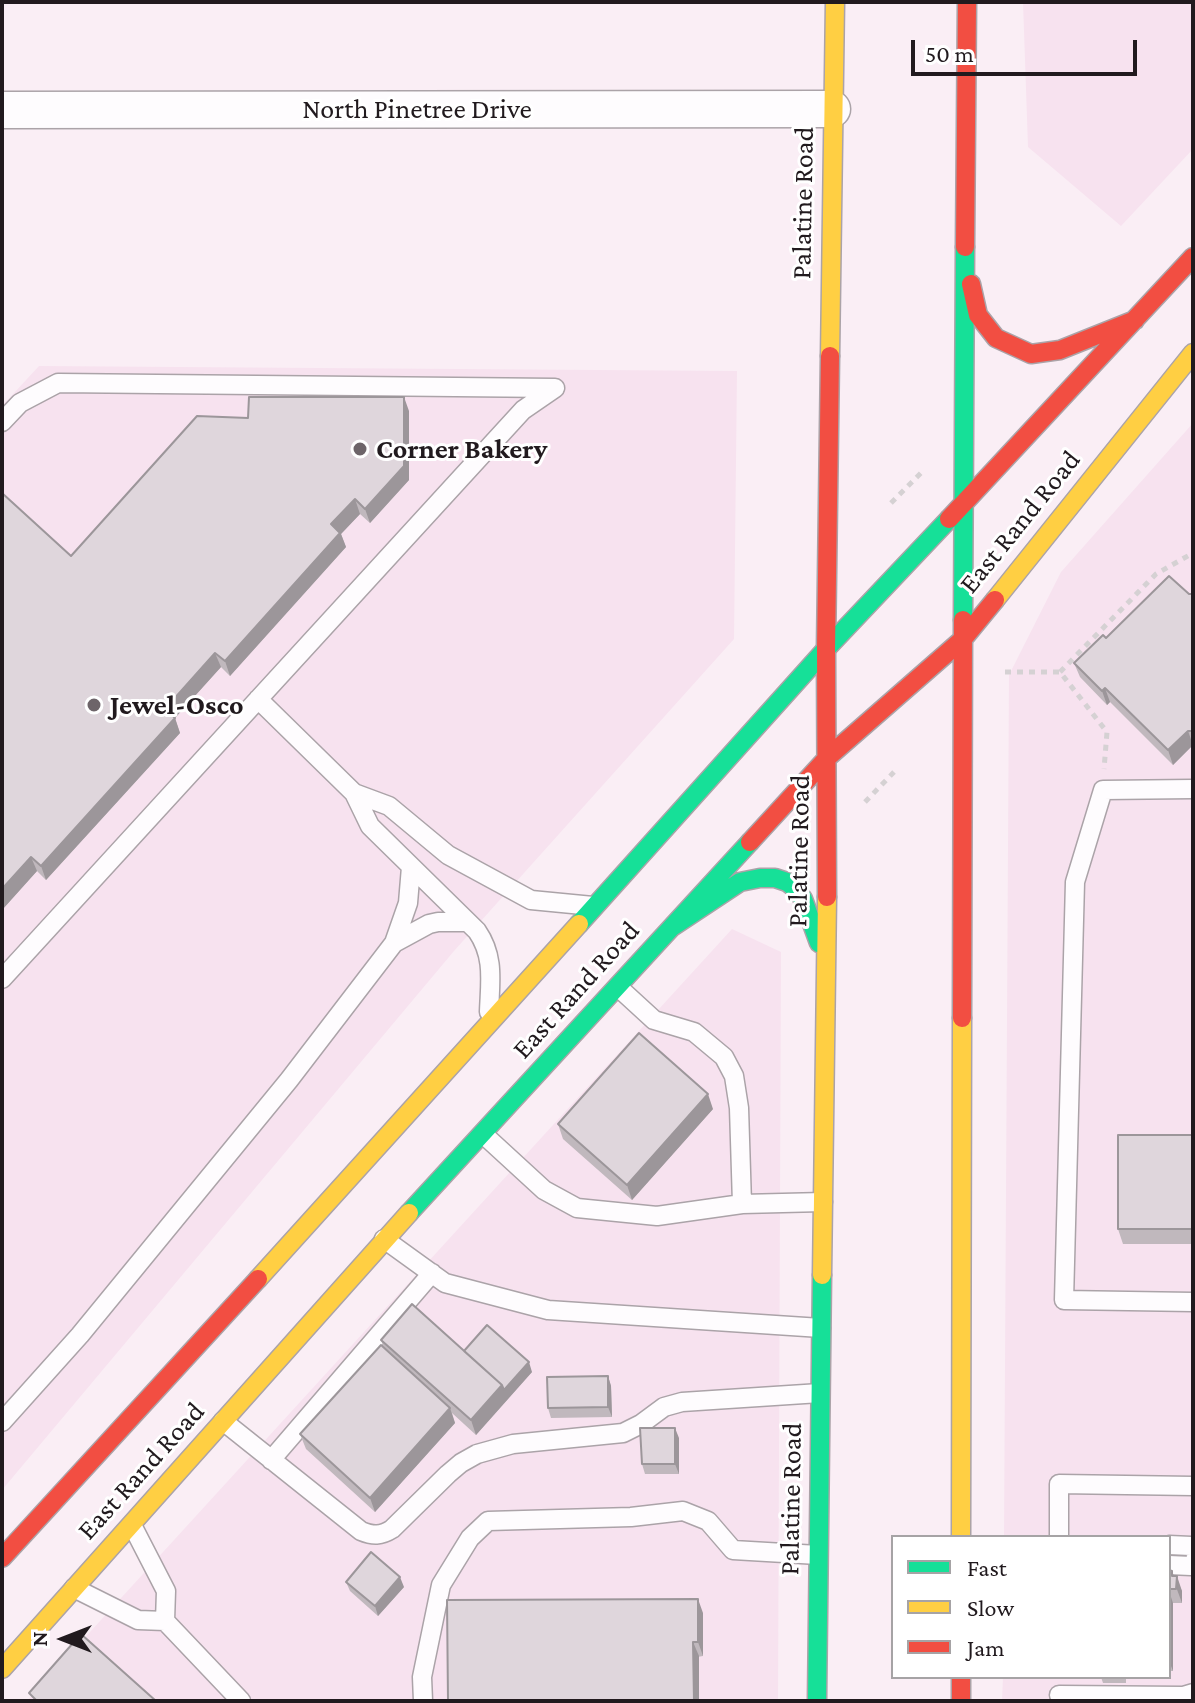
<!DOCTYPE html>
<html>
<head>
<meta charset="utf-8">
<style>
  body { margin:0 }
  #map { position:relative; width:1195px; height:1703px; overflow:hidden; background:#faeef5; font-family:"Crimson Pro",serif }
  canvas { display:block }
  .frame { position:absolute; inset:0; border:4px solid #211a1e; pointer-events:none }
  .legend { position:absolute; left:891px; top:1535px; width:280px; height:144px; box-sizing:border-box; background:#fff; border:2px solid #a6a3a5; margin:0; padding:10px 14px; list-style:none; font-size:24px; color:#211a1e }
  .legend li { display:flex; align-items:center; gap:16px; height:40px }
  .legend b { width:40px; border:2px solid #a6a3a5 }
  .north { position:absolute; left:24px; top:1599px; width:80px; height:80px; -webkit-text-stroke:6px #fff; paint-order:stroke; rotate:270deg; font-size:22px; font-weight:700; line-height:32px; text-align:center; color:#211a1e }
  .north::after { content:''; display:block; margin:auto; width:28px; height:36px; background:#211a1e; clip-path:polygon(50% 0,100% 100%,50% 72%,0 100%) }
  .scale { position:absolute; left:911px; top:40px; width:226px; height:36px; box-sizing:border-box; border:4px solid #211a1e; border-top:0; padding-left:10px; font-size:24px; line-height:28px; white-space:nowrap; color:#211a1e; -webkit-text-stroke:6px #fff; paint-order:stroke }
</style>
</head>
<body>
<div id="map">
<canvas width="1195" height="1703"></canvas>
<div class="frame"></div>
<ul class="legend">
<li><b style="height:10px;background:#16e098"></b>Fast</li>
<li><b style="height:10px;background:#ffcf43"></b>Slow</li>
<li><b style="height:10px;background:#f24e42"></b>Jam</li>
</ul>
<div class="north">N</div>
<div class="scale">50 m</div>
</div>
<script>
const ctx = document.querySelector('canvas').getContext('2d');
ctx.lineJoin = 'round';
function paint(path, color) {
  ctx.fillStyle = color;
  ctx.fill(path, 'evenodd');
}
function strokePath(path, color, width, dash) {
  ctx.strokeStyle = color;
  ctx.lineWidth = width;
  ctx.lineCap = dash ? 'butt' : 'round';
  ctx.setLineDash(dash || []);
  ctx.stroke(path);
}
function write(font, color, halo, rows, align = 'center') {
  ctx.font = font + ' "Crimson Pro",serif';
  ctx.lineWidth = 6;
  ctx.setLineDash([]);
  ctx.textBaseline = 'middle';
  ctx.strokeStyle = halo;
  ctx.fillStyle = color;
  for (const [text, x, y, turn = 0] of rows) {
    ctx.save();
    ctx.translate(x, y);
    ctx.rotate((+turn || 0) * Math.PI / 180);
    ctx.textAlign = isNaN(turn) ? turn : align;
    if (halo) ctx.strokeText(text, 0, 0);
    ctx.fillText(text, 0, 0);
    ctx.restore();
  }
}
const built = new Path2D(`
  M1023,2h170v147l-72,77 -93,-79z
  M39,366l698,5 -3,268 -280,312 -452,539v-1084z
  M1193,423v1278h-191l1,-24h166v-140h-165l5,-862 52,-103z
  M732,929l49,23 -3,749h-751z`);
const path = new Path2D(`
  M891,503l30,-30
  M1005,672h55l47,60 -3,37
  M1060,672l96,-98 37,-21
  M865,802l29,-30`);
const lane = new Path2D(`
  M2,422l18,-19 38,-20 497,5
  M258,699l96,94 16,33 107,105c18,26 13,51 12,81
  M1193,789l-90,1 -28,92 -11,418 129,2
  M354,793l35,13 59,49 83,45 62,6
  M394,943l35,-19 9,-2h28
  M2,979l521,-569 32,-22
  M618,987l36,33 40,12 30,25 10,19 5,32 3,96
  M483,1134l61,56 33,18 80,8 85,-12 81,-2
  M384,1239l61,44 103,27 273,18
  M223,1421l138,110c12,5 20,5 31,-2l56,-55 13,-11 16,-9 36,-10 110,-11 18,-9 23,-17 18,-5 138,-9
  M2,1422l78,-87 209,-255 105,-137 14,-40 3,-36
  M271,1460l161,-187
  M132,1525l34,66 -1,30
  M1059,1537v-53l134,2
  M1169,1545l22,1 2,3
  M1169,1565l22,1 2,-3
  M74,1588l64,32 27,1 76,80
  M1059,1695l124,1 10,-3
  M423,1701l-1,-24 19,-92 29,-47 18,-17 143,-4 52,-6 25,10 25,29 85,5`);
const street = new Path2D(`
  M2,110l830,-1`);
const fast = new Path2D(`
  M963,620l2,-373
  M579,924l247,-275 123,-130
  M672,927l68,-45 20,-4h15l12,4 9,7 7,10 16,44
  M409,1213l341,-371
  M817,1701l5,-426`);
const slow = new Path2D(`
  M830,356l5,-354
  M995,600l198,-247
  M822,1275l5,-378
  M258,1279l321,-355
  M961,1537l1,-519
  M2,1669l407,-456`);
const jam = new Path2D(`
  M965,247l2,-245
  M971,284l7,31 18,23 35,16 29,-4 75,-30
  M949,519l244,-262
  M750,842l78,-85 135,-118 32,-39
  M827,897l-1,-248 4,-293
  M962,1018l1,-398
  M2,1558l256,-279
  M961,1677v24`);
const wall = new Path2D(`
  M409,411v69l-39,43 -10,-9 -19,20 5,13 -116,129 -9,-9 -46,51 5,15 -134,147 -9,-9 -35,39 69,-354 177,-138z
  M1189,594h4v151l-20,20 -63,-63 -3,3 -27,-28 -6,-14 32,-25z
  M713,1109l-81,91 -69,-61 -5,-15z
  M1193,1135v109h-70l-5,-15z
  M381,1340l83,11 68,21 -56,63 -24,-22 3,10 -80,89 -69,-63 -6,-15 84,-86z
  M608,1376l3,10 1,31 -61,1 -3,-10z
  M679,1438v36h-34l-3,-10z
  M1169,1570l5,6 8,15v12h-9v68h-4z
  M346,1582l58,5 -26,29 -28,-25z
  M703,1613v43l-255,45z
  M1101,1677h25v6h-23z`);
const shadedWall = new Path2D(`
  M404,397l5,14v69l-39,43 -5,-14z
  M355,499l5,15 -19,20 5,13 -116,129 -5,-15 106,-137z
  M215,653l6,14 -46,51 5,15 -134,147 -5,-14 124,-157z
  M1105,688l5,14 -3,3 -5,-14z
  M1188,731l5,14 -20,20 -5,-15z
  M31,857l6,14 -35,39v-21z
  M708,1094l5,15 -81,91 -5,-15z
  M529,1362l3,10 -56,63 -5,-15 31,-35z
  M608,1376l3,10 1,31 -4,-10z
  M450,1408l5,15 -80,89 -5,-14z
  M675,1428l4,10v36l-4,-10z
  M1172,1571l5,13v-8l5,15v12l-10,-27z
  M400,1577l4,10 -26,29 -3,-10z
  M1169,1591l4,12v68l-4,-10z
  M698,1599l5,14v43l-5,-14z
  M693,1642l6,14v45h-5z`);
const building = new Path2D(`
  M249,397h155v69l-39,43 -10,-10 -24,25 9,9 -115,128 -10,-8 -50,56 10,9 -134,148 -10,-9 -29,32v-396l69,63 126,-140 51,2z
  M1169,576l20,18h4v137h-5l-20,19 -63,-62 -3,3 -28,-28 29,-28 3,3z
  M639,1033l69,61 -81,91 -69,-61z
  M1118,1135h75v94h-75z
  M412,1304l90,81 -31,35 -90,-80z
  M487,1325l42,37 -25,28 -2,-5 -38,-34z
  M381,1345l69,63 -80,90 -70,-64z
  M608,1376v31l-60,1 -1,-31z
  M640,1428h35v36h-33z
  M371,1552l29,25 -25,29 -29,-24z
  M1169,1570l3,1v5h5l-1,13h-7z
  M698,1599v43h-5l1,59h-246l-1,-101z
  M81,1634l75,67h-119l-8,-8z`);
const markers = [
  [360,449,8,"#6d6469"],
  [94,705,8,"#6d6469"]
];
const streetNames = [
  ["North Pinetree Drive",417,109],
  ["Palatine Road",803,203,-89],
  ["East Rand Road",1020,522,-51],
  ["Palatine Road",799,851,-89],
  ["East Rand Road",576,990,-48],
  ["East Rand Road",141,1471,-48],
  ["Palatine Road",791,1499,-89]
];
const poiNames = [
  ["Corner Bakery",376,449],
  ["Jewel-Osco",110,705]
];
paint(built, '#f7e2ef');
strokePath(lane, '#aba3a8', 21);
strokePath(street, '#aba3a8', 39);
strokePath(fast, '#aba3a8', 21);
strokePath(slow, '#aba3a8', 21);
strokePath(jam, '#aba3a8', 21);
strokePath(path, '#d5d1d3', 5, [6, 6]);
strokePath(lane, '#fefcfe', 18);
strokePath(street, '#fefcfe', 36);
strokePath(fast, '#16e098', 18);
strokePath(slow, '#ffcf43', 18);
strokePath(jam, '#f24e42', 18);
paint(wall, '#c0b8bd');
paint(shadedWall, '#9c969a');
paint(building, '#dfd6dc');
strokePath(building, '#9c969a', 2);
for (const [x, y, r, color] of markers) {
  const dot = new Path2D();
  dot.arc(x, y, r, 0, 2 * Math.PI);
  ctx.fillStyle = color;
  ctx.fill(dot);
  strokePath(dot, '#fff', 3);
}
write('28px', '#211a1e', '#fff', streetNames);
write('bold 28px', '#211a1e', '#fff', poiNames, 'left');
</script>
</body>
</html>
